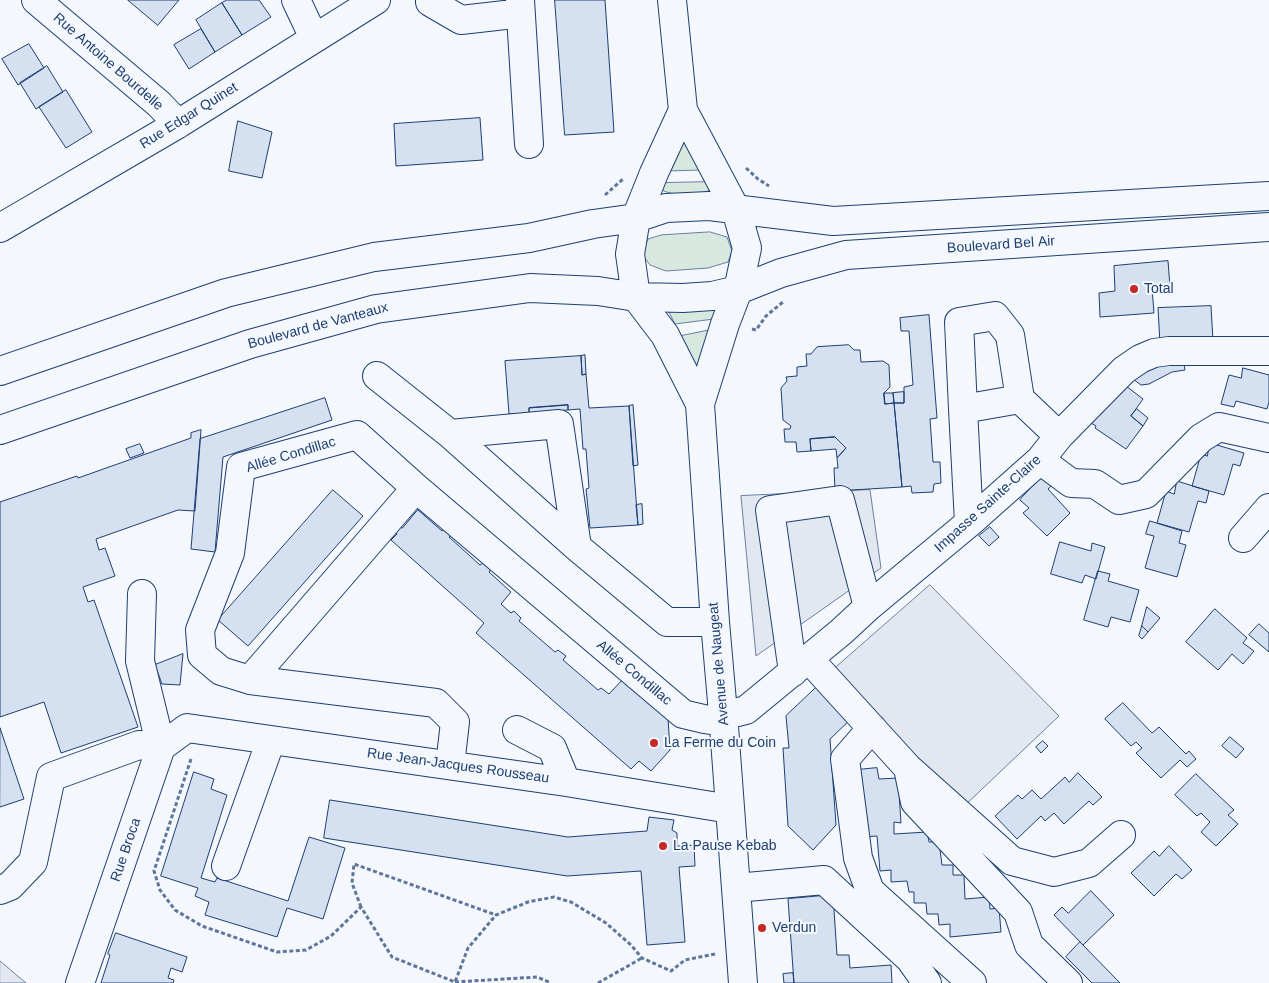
<!DOCTYPE html>
<html>
<head>
<meta charset="utf-8">
<style>
  body { margin:0 }
  canvas { display:block; background:#f4f7fb }
</style>
</head>
<body>
<canvas width="1269" height="983"></canvas>
<script>
const ctx = document.querySelector('canvas').getContext('2d');
ctx.lineJoin = 'round';
function paint(path, color) {
  ctx.fillStyle = color;
  ctx.fill(path, 'evenodd');
}
function strokePath(path, color, width, dash) {
  ctx.strokeStyle = color;
  ctx.lineWidth = width;
  ctx.lineCap = dash ? 'butt' : 'round';
  ctx.setLineDash(dash || []);
  ctx.stroke(path);
}
function write(font, color, halo, rows, align = 'center') {
  ctx.font = font + ' Helvetica,sans-serif';
  ctx.lineWidth = 4;
  ctx.setLineDash([]);
  ctx.textBaseline = 'middle';
  ctx.strokeStyle = halo;
  ctx.fillStyle = color;
  for (const [text, x, y, turn = 0] of rows) {
    ctx.save();
    ctx.translate(x, y);
    ctx.rotate((+turn || 0) * Math.PI / 180);
    ctx.textAlign = isNaN(turn) ? turn : align;
    if (halo) ctx.strokeText(text, 0, 0);
    ctx.fillText(text, 0, 0);
    ctx.restore();
  }
}
const green = new Path2D(`
  M680,127l20,43 -34,1z
  M707,182l3,4v4l-4,2c-12,1 -36,5 -45,-3l2,-6z
  M710,232l17,5 5,14 -4,11 -20,6 -42,3 -16,-6 -8,-11 6,-15 13,-4z
  M718,307l-4,12 -39,5 -6,-12z
  M711,330l-9,38h-9l-12,-32z`);
const parking = new Path2D(`
  M870,490l11,78 -125,88 -15,-160z
  M930,585l129,131 -98,93 -128,-139z
  M0,961l26,22h-26z`);
const building = new Path2D(`
  M128,0h51l-21,25z
  M227,0h32l12,17 -29,18 -20,-32z
  M555,0h50l9,132 -49,3z
  M222,3l20,32 -27,17 -19,-32z
  M201,29l14,23 -26,17 -15,-24z
  M29,44l15,24 -26,17 -16,-26z
  M47,66l16,26 -27,17 -16,-26z
  M66,90l26,42 -26,16 -27,-41z
  M480,118l3,42 -87,6 -2,-42z
  M238,121l34,11 -10,46 -33,-7z
  M1168,261l2,26 -18,1 2,25 -54,4 -1,-24 16,-2 -1,-25z
  M1211,306l2,35 -53,3 -2,-36z
  M929,315l8,103 -7,1 3,43h7l1,21 -7,1 -1,8 -21,1 -1,-7 -9,1 -8,-84h10v-16l9,-2 -4,-54h-8l-1,-13z
  M849,345l5,5h6l1,12 22,-1 6,4 1,22 -6,6 1,11 9,-1 8,84 -67,4 -1,-23h4l-1,-10 9,-10 -11,-11 -25,2 1,12 -14,1 -1,-10h-11l-1,-13h6l1,-3 -8,-6 -2,-32 6,-7 -1,-4 11,-1v-9l10,-1 -1,-12h5l6,-7z
  M585,355l1,19 -4,1 -1,-19z
  M581,356l1,19 4,-1 3,34 40,-2 9,119 -48,3 -4,-39 3,-1 -3,-39h-3l-3,-40 -12,1v-5l-39,3v5l-20,1 -4,-53z
  M1183,358l2,12 -13,2 -23,12 -8,1 -8,-6 26,-19z
  M1243,368l26,7v27l-2,7 -31,-8 -2,6 -13,-3 8,-29 12,3z
  M1126,386l17,13 -12,17 12,10 -17,23 -31,-21 1,-2 -5,-3z
  M904,392v11h-10l-1,-10z
  M884,393h9l1,10 -9,1z
  M325,398l7,22 -109,37 -8,95 -24,-3 9,-110z
  M568,405v5l-39,3v-5z
  M633,405l5,60 -5,1 -4,-60z
  M1137,409l11,9 -5,8 -12,-10z
  M201,430l-6,81 -17,-1 -82,29 3,11 6,-2 10,28 -32,11 5,15 6,-2 44,127 -77,26 -17,-51 -44,15v-215l77,-26 1,2 113,-40v-5z
  M835,437l11,11 -9,10 -1,-9 -25,2 -1,-12z
  M1210,443l34,10 -4,13 -7,-2 -9,31 -32,-9 9,-32 6,2z
  M140,444l4,9 -14,5 -4,-9z
  M1043,475l10,9 -5,5 22,24 -23,23 -24,-23 6,-5 -9,-8z
  M1177,481l32,10 -3,12 -8,-2 -9,31 -32,-9 9,-32 8,3z
  M333,490l30,26 -115,130 -30,-26z
  M642,504l1,20 -5,1 -2,-20z
  M418,510l24,21 2,-3 8,7 -3,2 31,28 3,-2 8,6 -2,3 22,20 -10,12 10,9 3,-2 7,7 -2,3 36,31 3,-2 8,6 -3,4 35,30 3,-2 8,6 15,-16 44,40 2,32 -19,21 -12,-10 -8,8 -155,-136 8,-10 -93,-83 6,-6 -2,-3 5,-5 2,2z
  M1150,521l32,10 -3,12 7,2 -9,32 -32,-9 9,-32 -8,-2z
  M990,527l9,10 -10,9 -10,-10z
  M1060,542l31,9 1,-8 13,4 -9,32 -11,-4 -3,8 -31,-9z
  M1098,571l12,3 -2,7 31,9 -9,32 -19,-5 -3,10 -24,-7z
  M1147,607l13,11 -12,14 -6,-6z
  M1215,609l32,29 -4,5 11,8 -11,13 -11,-10 -14,16 -32,-28z
  M1259,624l10,9v19l-20,-17z
  M1142,626l6,6 -6,7 -3,-3z
  M183,654l-3,31 -18,-1 -7,-19z
  M820,684l33,33 -23,22 6,86 -23,25 -25,-24 -5,-78h6l-3,-32z
  M1123,703l29,30 7,-6 27,27 3,-3 7,8 -9,8 -7,-7 -19,18 -25,-25 6,-5 -6,-6 -5,4 -26,-27z
  M0,728l24,71 -24,8z
  M1230,737l14,12 -8,9 -14,-12z
  M1043,741l5,5 -7,7 -5,-6z
  M877,768l2,11 19,-1 3,45 -7,-1v12l33,-2 2,10h10l3,23h11v10h11l1,24 24,-2 1,12 9,-1 2,24 -51,5v-13l-11,1 -1,-11h-11l-1,-11h-12v-11h-5l-2,-11 -16,1v-12l-11,1 -3,-35 -15,1 -5,-67z
  M194,772l20,7 -3,10 16,6 -26,83 14,4 2,-4 71,23 21,-64 36,11 -22,71 -36,-11 -10,29 -72,-22 4,-13 -14,-6 3,-8 -37,-12z
  M1078,773l24,24 -9,8 -4,-4 -25,23 -10,-11 -9,8 -4,-5 -24,23 -22,-23 23,-21 4,4 10,-9 9,9 24,-22 4,5z
  M1196,774l38,36 -6,5 10,9 -22,22 -15,-14 9,-10 -9,-9 -4,3 -22,-21z
  M330,800l238,37 79,-6 2,-14 25,3 -2,10 5,3v13l17,-1 1,21 -16,1 6,75 -38,3 -6,-74 -74,5 -243,-38z
  M1169,846l23,24 -10,9 -6,-5 -22,22 -23,-23 23,-22 5,5z
  M1091,891l23,24 -31,30 -29,-30 8,-8 6,6z
  M833,895l4,60h12l1,13 41,-3 1,18h-98l-6,-84z
  M116,933l71,24 -5,15 -11,-4 -3,10 6,2 -1,3h-72l9,-28 -2,-1z
  M1080,942l3,3 37,38h-28l-26,-26z
  M793,973l1,10h-10l-1,-9z`);
const path = new Path2D(`
  M746,168l12,11 11,7
  M605,195l18,-16
  M752,329l4,1 10,-14 17,-14
  M191,759l-37,112 6,19 15,20 27,16 75,26 29,-2 25,-14 30,-29 31,50 63,25 13,-34 28,-33 32,-13 26,-5 17,5 35,21 25,22 11,13 29,13 14,-11 30,-6
  M361,907l-9,-24 2,-19 142,51
  M455,982l82,-5 14,6
  M598,983l44,-25`);
const minor = new Path2D(`
  M36,0l123,104 19,20
  M296,0l18,38
  M520,0l9,144
  M672,0l11,110 53,100
  M430,2l31,18 44,-5
  M636,218l18,-45 29,-63
  M0,228l178,-104 198,-124
  M738,290l-13,34 -25,80 15,218 8,91 20,270
  M636,297l29,38 35,69
  M377,376l73,58 127,113 90,75h48
  M963,409l57,-10
  M450,434l109,-10 18,123
  M1040,460l31,23 24,1 24,16 27,-6 55,-56 18,-11 50,11
  M969,523l-6,-114 -4,-87 36,-6 15,19 10,64 39,37
  M1243,538l26,-30
  M808,658l100,110 7,34 103,110 11,33 39,38
  M793,672l-23,-162 70,-10 28,107
  M250,680l-29,-9 -19,-16 -2,-25 30,-77 11,-86 116,-32 59,53
  M723,713h11l12,-3 95,-78 27,-25 101,-84 71,-63 19,-24 65,-66 16,-11 14,-6 15,-2h100
  M872,728l-27,31 13,99 12,33 102,92
  M517,730l35,18 14,34
  M450,765l5,-43 -19,-19 -186,-23 166,-192 267,226 21,5 20,3
  M908,768l104,93 42,11 35,-9 32,-28
  M226,866l45,-126
  M736,888l88,-8 86,79 17,24
  M0,890l10,-4 23,-24 18,-85 88,-32 22,2 -21,-86 2,-67
  M80,983l81,-236 26,-19 379,54 164,27`);
const major = new Path2D(`
  M736,210l11,38 -9,42
  M636,218l-6,36 6,43
  M0,371l226,-78 148,-36 155,-19 64,-14 43,-6 30,-10 43,-2 124,15 436,-25
  M0,430l250,-86 126,-35 154,-21 68,3 38,6 47,1 29,-2 26,-6 43,-17 65,-18 423,-28`);
const markers = [
  [1134,289,5,"#c62828"],
  [654,743,5,"#c62828"],
  [663,846,5,"#c62828"],
  [762,928,5,"#c62828"]
];
const streetNames = [
  ["Rue Antoine Bourdelle",108,62,41],
  ["Rue Edgar Quinet",189,116,-32],
  ["Boulevard Bel Air",1001,245,-4],
  ["Boulevard de Vanteaux",318,326,-15],
  ["Allée Condillac",291,455,-17],
  ["Impasse Sainte-Claire",988,504,-42],
  ["Avenue de Naugeat",719,664,-95],
  ["Allée Condillac",634,673,40],
  ["Rue Jean-Jacques Rousseau",458,766,8],
  ["Rue Broca",126,850,-71]
];
const poiNames = [
  ["Total",1144,289],
  ["La Ferme du Coin",664,743],
  ["La Pause Kebab",673,846],
  ["Verdun",772,928]
];
paint(green, '#d7e8df');
strokePath(green, '#687fa3', 1);
paint(parking, '#e3e8f0');
strokePath(parking, '#687fa3', 1);
paint(building, '#d5e0f0');
strokePath(building, '#1d3f73', 1);
strokePath(minor, '#1d3f73', 30);
strokePath(major, '#1d3f73', 30);
strokePath(path, '#5e769c', 3, [4, 2.5]);
strokePath(minor, '#f4f7fb', 28);
strokePath(major, '#f4f7fb', 28);
for (const [x, y, r, color] of markers) {
  const dot = new Path2D();
  dot.arc(x, y, r, 0, 2 * Math.PI);
  ctx.fillStyle = color;
  ctx.fill(dot);
  strokePath(dot, '#f4f7fb', 2);
}
write('14px', '#1d3f73', '#f4f7fb', streetNames);
write('14px', '#1d3f73', '#f4f7fb', poiNames, 'left');
</script>
</body>
</html>
